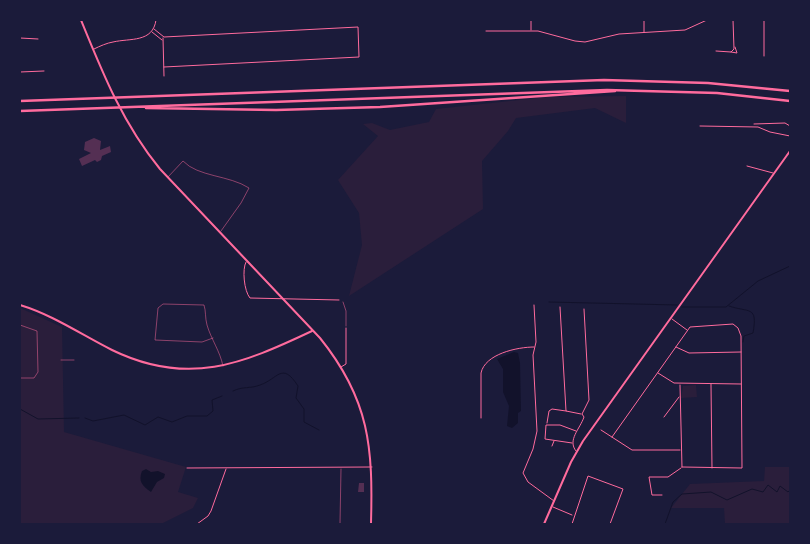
<!DOCTYPE html>
<html>
<head>
<meta charset="utf-8">
<style>
  body { margin:0 }
  #map { position:relative; width:810px; height:544px; overflow:hidden; background:#1b1b3a; font-family:"Sofia Sans Condensed",sans-serif }
  canvas { display:block }
  .frame { position:absolute; inset:0; border:21px solid #1b1b3a; pointer-events:none }
</style>
</head>
<body>
<div id="map">
<canvas width="810" height="544"></canvas>
<div class="frame"></div>
</div>
<script>
const ctx = document.querySelector('canvas').getContext('2d');
ctx.lineJoin = 'round';
function paint(path, color) {
  ctx.fillStyle = color;
  ctx.fill(path, 'evenodd');
}
function strokePath(path, color, width, dash) {
  ctx.strokeStyle = color;
  ctx.lineWidth = width;
  ctx.lineCap = dash ? 'butt' : 'round';
  ctx.setLineDash(dash || []);
  ctx.stroke(path);
}
const green = new Path2D(`
  M626,96v27l-31,-15 -79,10 -8,13 -26,30 1,48 -134,87 13,-51 -3,-32 -21,-33 40,-44 -15,-12 9,-1 18,7 39,-8 7,-13 111,-12z
  M20,308l42,19 2,105 122,35 -8,25 20,6 -5,10 -32,16h-141z
  M696,385l1,12 -16,1 2,-12z
  M765,467h25v57h-65l-1,-16h-53l19,-24 74,-3z`);
const water = new Path2D(`
  M514,352l4,1 2,10 1,48 -3,2v10l-6,5 -5,-2 2,-20 -6,-14v-23l-6,-10z
  M146,469l5,3 7,-1 7,3 -1,4 -7,4 -6,10c-9,-6 -13,-11 -9,-21z`);
const stream = new Path2D(`
  M549,302l128,3
  M729,306c20,7 29,-1 24,27l-9,3 -1,6
  M682,307h44l32,-26 32,-15
  M233,391c10,-5 17,-2 27,-6 18,-6 22,-24 38,1l-2,12 8,11v13l15,8
  M20,409l18,10 41,-1
  M85,418l8,3 31,-6 21,10 13,-8 14,5 15,-6h20l6,-5 -1,-11 10,-4
  M665,524l8,-22 9,-8 29,-2 16,8 25,-11 11,3 5,-7 9,7 3,-6 8,6 2,-2`);
const building = new Path2D(`
  M94,138l7,3 -1,9 10,-4 1,6 -9,4 -1,4 -4,2 -2,-2 -13,6 -3,-7 12,-6 -7,-3 1,-8z
  M359,483h5v9h-6z`);
const path = new Path2D(`
  M343,302l3,9v15
  M20,325l17,6 1,41 -4,6h-14`);
const service = new Path2D(`
  M168,177l15,-16c15,16 46,14 66,27l-8,15 -20,28
  M213,338l-11,4 -47,-2 3,-32 5,-4 41,1c2,6 1,13 3,20 4,14 13,26 16,41
  M340,524l1,-55`);
const pedestrian = new Path2D(`
  M61,360h13`);
const minor = new Path2D(`
  M644,20v12
  M764,20v36
  M154,29l10,8 194,-10 1,30 -195,10
  M531,30v-10
  M486,31h52l37,10 10,1 34,-8 66,-4 22,-10
  M152,32l10,8
  M20,38l18,1
  M163,38l1,38
  M94,49c6,-3 13,-6 19,-7 17,-4 40,1 43,-22
  M716,51l15,1 3,-3 -1,-29
  M731,52l6,1 -2,-6
  M20,72l24,-1
  M754,124l31,-1 5,3
  M700,126l58,1 12,5 20,4
  M747,166l26,7
  M246,262c-4,7 -2,29 4,36l89,2
  M534,305l2,37 -3,13 4,76 -4,18 -10,24 5,9 26,19
  M560,307l6,104 15,3
  M672,319l15,11
  M676,347l13,6 52,-1
  M341,367l5,-3v-36
  M658,373l16,10 67,1
  M711,384l1,84
  M680,385l2,82
  M664,417l15,-20
  M481,418v-45c4,-19 36,-26 53,-26
  M547,423l2,-12 3,-2 14,2
  M601,430l31,20h48
  M612,437l78,-110 43,-3 5,4 3,8 1,132 -60,-1
  M572,443l-27,-4 1,-14h14l16,6
  M552,446l2,-5
  M576,451c-9,-11 4,-22 8,-34l-2,-3 7,-14 -5,-91
  M187,468l185,-1
  M662,495h-10l-3,-18h19l13,-9
  M553,507l19,8
  M197,524l11,-8 3,-5 15,-42
  M572,524l16,-48 35,13 -13,35`);
const secondary = new Path2D(`
  M81,20c22,54 42,104 79,149l160,169c50,62 53,110 51,186
  M20,305c33,10 62,30 92,45 76,37 130,14 200,-19
  M544,524l27,-62 12,-21 207,-290`);
const motorway = new Path2D(`
  M20,101l584,-21 104,3 82,8
  M146,108l130,2 104,-3 235,-16
  M20,111l587,-21 110,3 73,8`);
paint(green, '#2a1e3b');
paint(water, '#12122b');
strokePath(stream, '#12122b', 1);
paint(building, '#542f53');
strokePath(path, '#ff6b9d', 0.5);
strokePath(service, '#ff6b9d', 0.5);
strokePath(pedestrian, '#ff6b9d', 0.5);
strokePath(minor, '#ff6b9d', 1);
strokePath(secondary, '#ff6b9d', 2);
strokePath(motorway, '#ff6b9d', 2.5);
</script>
</body>
</html>
